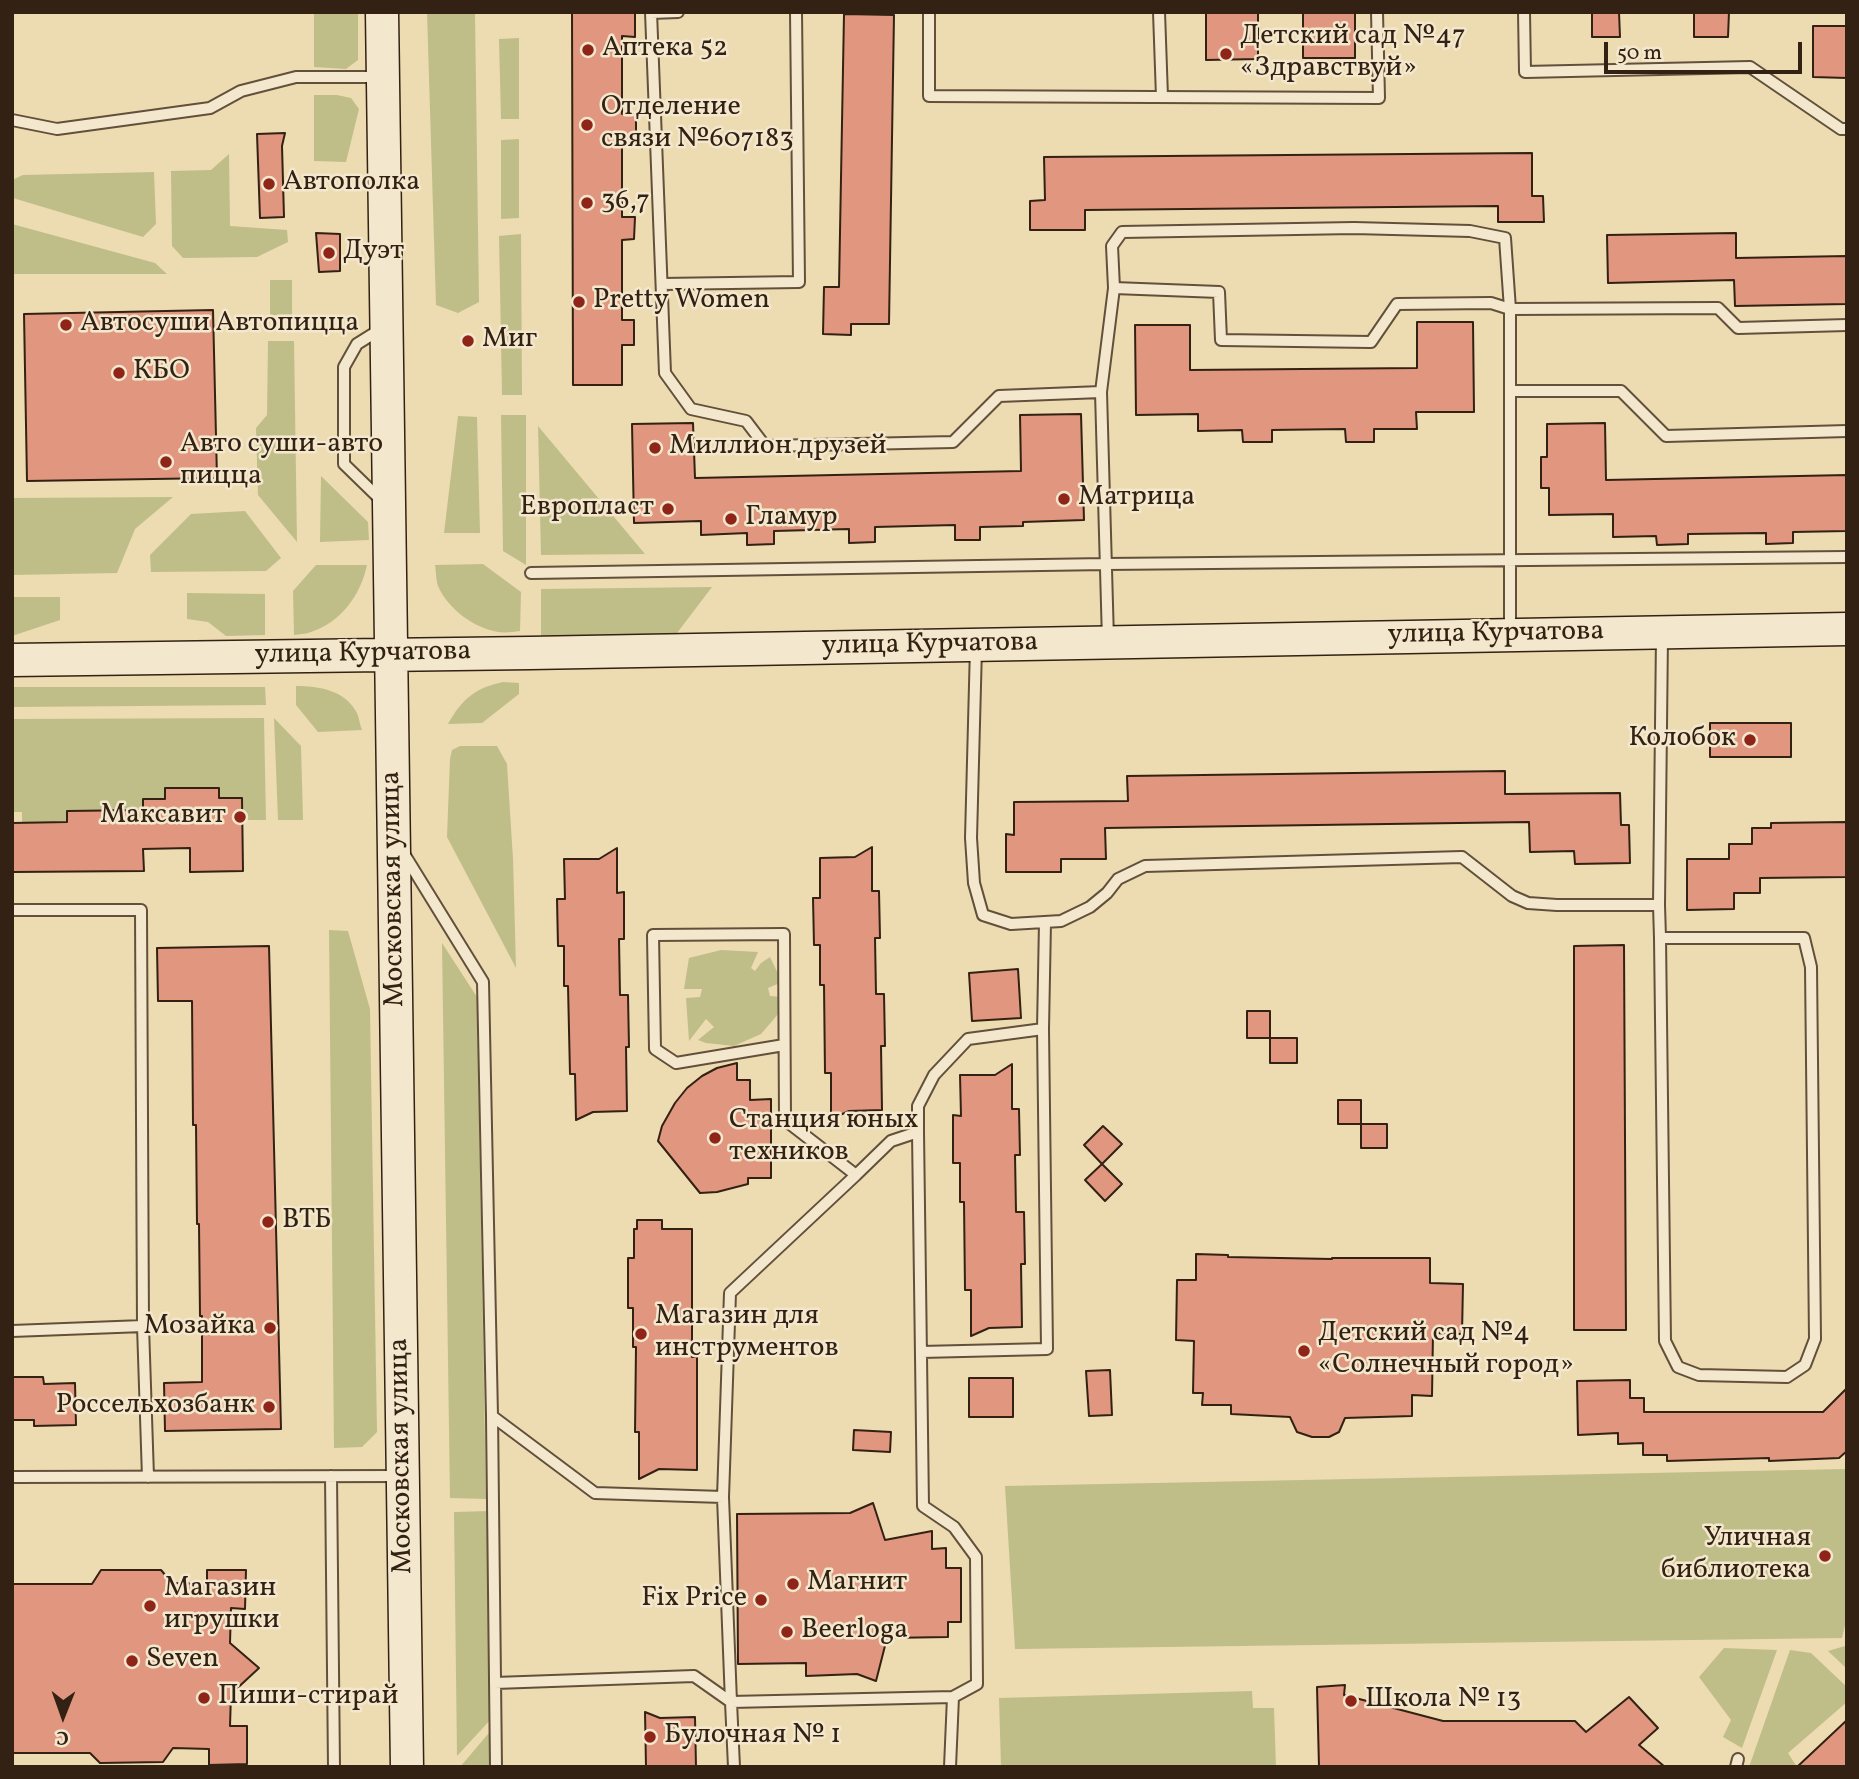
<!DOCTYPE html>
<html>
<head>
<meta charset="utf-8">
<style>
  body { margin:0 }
  #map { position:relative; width:1859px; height:1779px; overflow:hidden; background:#eddbb2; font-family:Vollkorn,serif }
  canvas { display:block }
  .frame { position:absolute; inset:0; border:14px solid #332113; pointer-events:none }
  .north { position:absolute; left:28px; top:1681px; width:70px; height:70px; -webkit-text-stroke:5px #f3e8cd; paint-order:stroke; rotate:181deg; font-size:19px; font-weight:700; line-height:28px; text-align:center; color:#332113 }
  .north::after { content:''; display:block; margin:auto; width:24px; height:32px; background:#332113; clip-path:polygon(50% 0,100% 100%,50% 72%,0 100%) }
  .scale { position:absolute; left:1604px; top:42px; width:198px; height:32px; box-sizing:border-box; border:4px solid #332113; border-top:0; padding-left:9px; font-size:21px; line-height:24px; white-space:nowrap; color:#332113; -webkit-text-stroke:5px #f3e8cd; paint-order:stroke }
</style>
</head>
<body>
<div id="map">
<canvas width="1859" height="1779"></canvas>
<div class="frame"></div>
<div class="north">С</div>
<div class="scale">50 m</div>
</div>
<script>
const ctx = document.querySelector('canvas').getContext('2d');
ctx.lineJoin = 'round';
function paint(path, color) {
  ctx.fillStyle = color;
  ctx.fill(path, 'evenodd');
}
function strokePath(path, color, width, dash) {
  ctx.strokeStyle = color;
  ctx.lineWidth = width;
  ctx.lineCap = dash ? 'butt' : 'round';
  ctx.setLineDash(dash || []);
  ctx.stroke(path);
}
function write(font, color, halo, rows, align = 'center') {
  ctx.font = font + ' Vollkorn,serif';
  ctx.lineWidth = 5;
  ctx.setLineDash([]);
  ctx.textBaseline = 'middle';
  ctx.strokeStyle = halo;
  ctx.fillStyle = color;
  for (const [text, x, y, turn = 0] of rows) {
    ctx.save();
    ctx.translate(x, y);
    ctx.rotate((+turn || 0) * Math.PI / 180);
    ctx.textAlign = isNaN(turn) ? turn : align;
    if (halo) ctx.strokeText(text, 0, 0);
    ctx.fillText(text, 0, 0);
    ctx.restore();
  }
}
const green = new Path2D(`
  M314,12h44v48l-12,9 -32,-2z
  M427,12h48l4,290 -21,11 -22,-8z
  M519,38v81h-18l-2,-80z
  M314,95h23l14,3 8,11 -13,53 -32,-1z
  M519,139v79l-18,1v-79z
  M229,154l1,72 57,4 1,12 -31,15 -74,1 -11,-12 -1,-75 40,-1z
  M154,172l2,52 -13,13 -130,-39 -1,-18 11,-5z
  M12,224l143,39 12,11h-153v52h-2z
  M521,234l1,161h-20l-3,-159z
  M270,280h22v35h-22z
  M268,341h26l3,201 -39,-47 -2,-67 11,-13z
  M501,415h25v150l-23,-14z
  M458,416l19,1 3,116h-36z
  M538,426l107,128 -104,1z
  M321,476l47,46 1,18 -49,2z
  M173,497l-38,32 -18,44 -105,2v-77z
  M245,511l36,47 -15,13 -115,1 -1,-17 41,-41z
  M483,564l38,28 -1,39c-7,1 -15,2 -22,1 -24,-4 -50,-23 -60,-46 -2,-6 -2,-15 -3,-21z
  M316,565h51c-6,30 -27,58 -56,67 -5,2 -12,2 -17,3l-1,-44z
  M712,587l-38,50 -133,2v-50z
  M187,593l78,1v41l-39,1 -18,-14 -21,-3z
  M12,597h48v23l-48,16z
  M503,682l16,1v11l-37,29 -34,1c14,-25 27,-36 55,-42z
  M296,686c23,0 49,4 61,27 2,5 3,12 5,17l-44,2 -22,-27z
  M12,687h253l1,18 -254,2z
  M264,718l2,102h-23l-1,-22h-23v-10h-54v11h-22v22l-25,-11 -50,1 -1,10 -45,2v-11h-10v-93z
  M274,718l27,28 2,74h-25z
  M460,746h37l10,18 6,95 3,109 -69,-131 3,-78 2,-9z
  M329,930l19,1 22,78 7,423 -15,15 -28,1z
  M442,943l35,54 9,502 -36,-1z
  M721,950l37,2 -7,16 4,3 6,-8 9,-6 12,25 -14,6 2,8 12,1 -3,16 -18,21 -27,12 -28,-3 -8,-3 16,-13 -8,-8 -17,22 -3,-43 14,-1 2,-8h-18l5,-31z
  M1847,1469v148l-5,21 -827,11 -10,-163z
  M489,1511l3,207 -35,38 -3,-244z
  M1845,1646l2,2v21l-19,-18z
  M1724,1648l53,2 -35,98 -19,-11 8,-17 -32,-43z
  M1790,1650l21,3 36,34v15l-59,51 9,14h-48z
  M1252,1691l1,17h21l2,59h-275l-2,-69z
  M494,1727v40h-34z`);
const building = new Path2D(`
  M572,12l63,1v24l-13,-1v78h14v24h-14v79h13l-1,22 -12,1v80h12v25h-12v40h-49z
  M1206,12h52v47l-52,1z
  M1303,12h52v46h-52z
  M1592,12h27l1,25h-28z
  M1694,12h35l-1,25h-34z
  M844,14l50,1 -5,309h-38v11l-28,-1 1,-47h15z
  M1813,26h34v52l-34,-1z
  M285,133l-3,13 2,71 -24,1 -3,-84z
  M1532,153v43h11l1,26h-46v-16l-413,4v20h-55v-29l15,-1 -1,-43z
  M316,233l24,1v37l-21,1z
  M1736,233v25l111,-2v48l-112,2 -1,-26 -126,3 -1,-48z
  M213,310l4,168 -190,3 -3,-167z
  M1417,322h56l1,90h-58l1,17h-43v13h-28l-1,-13 -73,1v12h-29l-1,-12 -44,1v-17l-62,1 -1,-90h55v45l227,-2z
  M1081,414l3,106 -61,2v4l-43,1v13h-25v-15l-80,2v15l-26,1v-14l-75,2v13l-27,1v-12l-46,2v-14l-67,2 -2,-99 61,-1 2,55 326,-7 -1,-56z
  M1605,423l1,57 241,-5v56l-54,1v11l-27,1v-11l-78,1v10l-31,1 -1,-9 -43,1v-23l-64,1v-27h-8v-31h6v-33z
  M1710,723h81v34h-81z
  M1505,771v23l115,-1 1,32h8l1,38 -55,1 -1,-13 -44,1 -1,-30 -424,6 1,31h-45v13h-55v-38l8,1v-33l114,-1 -1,-25z
  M165,788h54v10h23l1,73 -53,1v-24l-47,1 1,22 -132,1v-49l55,-1v-11l76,-1v-11h22z
  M1847,822v55l-87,1v15h-26v16l-47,1v-51h42v-15h23v-16h19v-5z
  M872,847v44h7l1,47h-5l1,56h8l1,52h-4l1,64 -33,1 -18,8v-46h-6l-1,-88h-4v-40h-6l-1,-47h7v-40l35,-1z
  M617,848v45l7,-1v47h-5l1,56h8l1,52h-3l1,64 -34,1 -17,8 -1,-46h-5l-2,-88h-4v-40h-6l-1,-47h8l-1,-40h35z
  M1624,945l2,385h-52v-384z
  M269,946l12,483 -116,2 -1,-48 38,-1v-66h-2l-1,-92h-2l-1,-99h-3l-1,-124h-34l-1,-53z
  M1018,969l3,49 -49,3 -3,-48z
  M1247,1011h23v27h-23z
  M1270,1038h27v25h-27z
  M737,1063v17h13v20l21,-1v79h-23v6l-31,8 -17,1 -42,-52 4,-15 13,-23 12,-15 15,-12 15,-8z
  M1012,1064v45h7l1,46h-5l1,57h8l1,52h-4l1,63 -33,1 -18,8v-46h-6l-1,-88h-4v-39h-7v-48l8,1 -1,-41h35z
  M1338,1100h23v24h-23z
  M1361,1124h26v24h-26z
  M1103,1126l19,18 -20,20 -18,-19z
  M1102,1164l20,20 -17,17 -20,-21z
  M637,1220h25v9h30v128h5v113l-38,-1 -20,10v-47h-4l1,-85h-3v-39h-5v-50h6v-29h3z
  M1196,1254l32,1v2l104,2v-1h98v25l33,1 -1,50 -29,-1 -1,63 -20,-1v21l-67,2 -6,14 -10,5h-17l-15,-5 -7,-15 -59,-3v-9h-29l1,-12h-10l1,-52 -18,-1 1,-60h19z
  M1110,1370l2,45 -23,1 -3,-45z
  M12,1377h31l1,7 31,-1 1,42 -42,1v-6h-22z
  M969,1378h44v39h-44z
  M1630,1380v18h14v14h179l24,-24v63l-8,7 -70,3v-3l-102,3v-6h-24v-12l-25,1v-11l-40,2 -1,-54z
  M854,1430l37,2 -1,20 -37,-2z
  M873,1503l12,37 47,-9v18l14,-1v20h15v54h-13v15l-61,1 -11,43 -19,-7 -51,2v-13l-68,1 -1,-150 113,-1z
  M101,1570h60l11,13 35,1v-14h39l-1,39 -14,-1 -1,35 29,25 -28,26 -1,32h17v38l-38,1v-16l-36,-1 -10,14 -63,1 -10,-10h-78v-169h80z
  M1345,1685l-1,10 99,26h132l11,11 43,-35 29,31 -19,17 26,22h-346l-2,-80z
  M645,1712l15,6 35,-1 1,50h-50z
  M1847,1720v47h-50z`);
const lane = new Path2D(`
  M651,12l14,361 26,36 55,12 19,25 188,-4 46,-46 102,-4
  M929,12v84l450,2 -2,-86
  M1159,12l3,85
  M1524,12l1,60 225,-5 91,62h6
  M651,13l27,-1
  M12,120l45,9 153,-21 31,-17 55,-14h83
  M662,284l137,-2 -3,-270
  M1114,288l-2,-42 10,-14 232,-4 116,3 35,7 5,71 208,-1 20,20 109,-3
  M1510,391h111l45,45 181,-5
  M381,500l-37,-36v-97l13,-23 24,-15
  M531,573l575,-9 741,-7
  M1108,640l-7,-248 13,-104 105,4 2,48 150,2 26,-38 94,-1 19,6v323
  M976,647l-5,191 3,45 9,32 28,9 50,-3 29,-14 17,-14 11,-14 27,-13 317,-9 50,39 16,7 29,2h102l3,-269
  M404,854l79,128 9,434 4,351
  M1659,905l1,33 5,403 13,26 21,8 88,2 18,-12 10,-26 -4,-372 -7,-29h-144
  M12,910h129l2,416
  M918,1132v-26l16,-31 34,-36 75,-10 2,-107
  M856,1175l35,-34 27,-9 5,374 31,21 22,30 1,127 -24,13
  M12,1331l131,-5 5,151
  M921,1352l126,-3 -4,-320
  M492,1416l103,77 128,4 8,205
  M331,1476l3,291
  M12,1477l388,-1
  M723,1497l7,-204 126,-118 -71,-55 -1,-186 -131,1 2,114 21,14 108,-18
  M495,1683l199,-7 37,26
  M734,1767l-3,-65 222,-5 -3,70
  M1736,1767l2,-8`);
const secondary = new Path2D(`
  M382,12l25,1755
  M12,660l518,-7 1317,-24`);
const markers = [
  [588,50,7,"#8f2418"],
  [1226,54,7,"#8f2418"],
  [587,125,7,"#8f2418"],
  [269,184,7,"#8f2418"],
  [587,203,7,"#8f2418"],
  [329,253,7,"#8f2418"],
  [579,302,7,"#8f2418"],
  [66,325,7,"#8f2418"],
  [468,341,7,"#8f2418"],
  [119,373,7,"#8f2418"],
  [655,448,7,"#8f2418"],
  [166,462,7,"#8f2418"],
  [1064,499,7,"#8f2418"],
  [668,509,7,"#8f2418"],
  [731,519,7,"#8f2418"],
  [1750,740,7,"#8f2418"],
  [240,817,7,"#8f2418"],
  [715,1138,7,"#8f2418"],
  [268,1222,7,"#8f2418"],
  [270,1328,7,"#8f2418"],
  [641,1334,7,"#8f2418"],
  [1304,1351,7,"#8f2418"],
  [269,1407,7,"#8f2418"],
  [1825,1556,7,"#8f2418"],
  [793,1584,7,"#8f2418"],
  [761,1600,7,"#8f2418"],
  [150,1606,7,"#8f2418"],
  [787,1632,7,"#8f2418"],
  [132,1661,7,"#8f2418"],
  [204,1698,7,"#8f2418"],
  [1351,1701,7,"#8f2418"],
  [650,1737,7,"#8f2418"]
];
const poiNames = [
  ["Детский сад №47",1240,38],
  ["«Здравствуй»",1240,70],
  ["Аптека 52",602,50],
  ["Отделение",601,109],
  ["связи №607183",601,141],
  ["Автополка",283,184],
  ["36,7",601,203],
  ["Дуэт",343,253],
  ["Pretty Women",593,302],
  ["Автосуши Автопицца",80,325],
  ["Миг",482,341],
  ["КБО",133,373],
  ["Авто суши-авто",180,446],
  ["пицца",180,478],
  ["Миллион друзей",669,448],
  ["Матрица",1078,499],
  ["Европласт",654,509,"right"],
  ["Гламур",745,519],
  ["Колобок",1736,740,"right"],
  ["Максавит",226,817,"right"],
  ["Станция юных",729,1122],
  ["техников",729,1154],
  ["ВТБ",282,1222],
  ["Магазин для",655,1318],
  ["инструментов",655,1350],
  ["Мозайка",256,1328,"right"],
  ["Детский сад №4",1318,1335],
  ["«Солнечный город»",1318,1367],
  ["Россельхозбанк",255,1407,"right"],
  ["Уличная",1811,1540,"right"],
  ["библиотека",1811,1572,"right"],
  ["Магнит",807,1584],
  ["Магазин",164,1590],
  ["игрушки",164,1622],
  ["Fix Price",747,1600,"right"],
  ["Beerloga",801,1632],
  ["Seven",146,1661],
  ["Пиши-стирай",218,1698],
  ["Школа № 13",1365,1701],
  ["Булочная № 1",664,1737]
];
const streetNames = [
  ["улица Курчатова",1496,635,-1],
  ["улица Курчатова",930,646,-1],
  ["улица Курчатова",363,655,-1],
  ["Московская улица",395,889,-91],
  ["Московская улица",403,1456,-91]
];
paint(green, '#bfbe88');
paint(building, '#e0967f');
strokePath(building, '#332113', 2);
strokePath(lane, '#62503b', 14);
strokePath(secondary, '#332113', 35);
strokePath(lane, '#f3e8cd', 10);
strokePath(secondary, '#f3e8cd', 32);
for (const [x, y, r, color] of markers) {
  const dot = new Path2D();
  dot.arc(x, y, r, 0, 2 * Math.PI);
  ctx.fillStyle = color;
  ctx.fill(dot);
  strokePath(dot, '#f3e8cd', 2.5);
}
write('28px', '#332113', '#f3e8cd', poiNames, 'left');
write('28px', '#332113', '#f3e8cd', streetNames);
</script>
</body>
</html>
